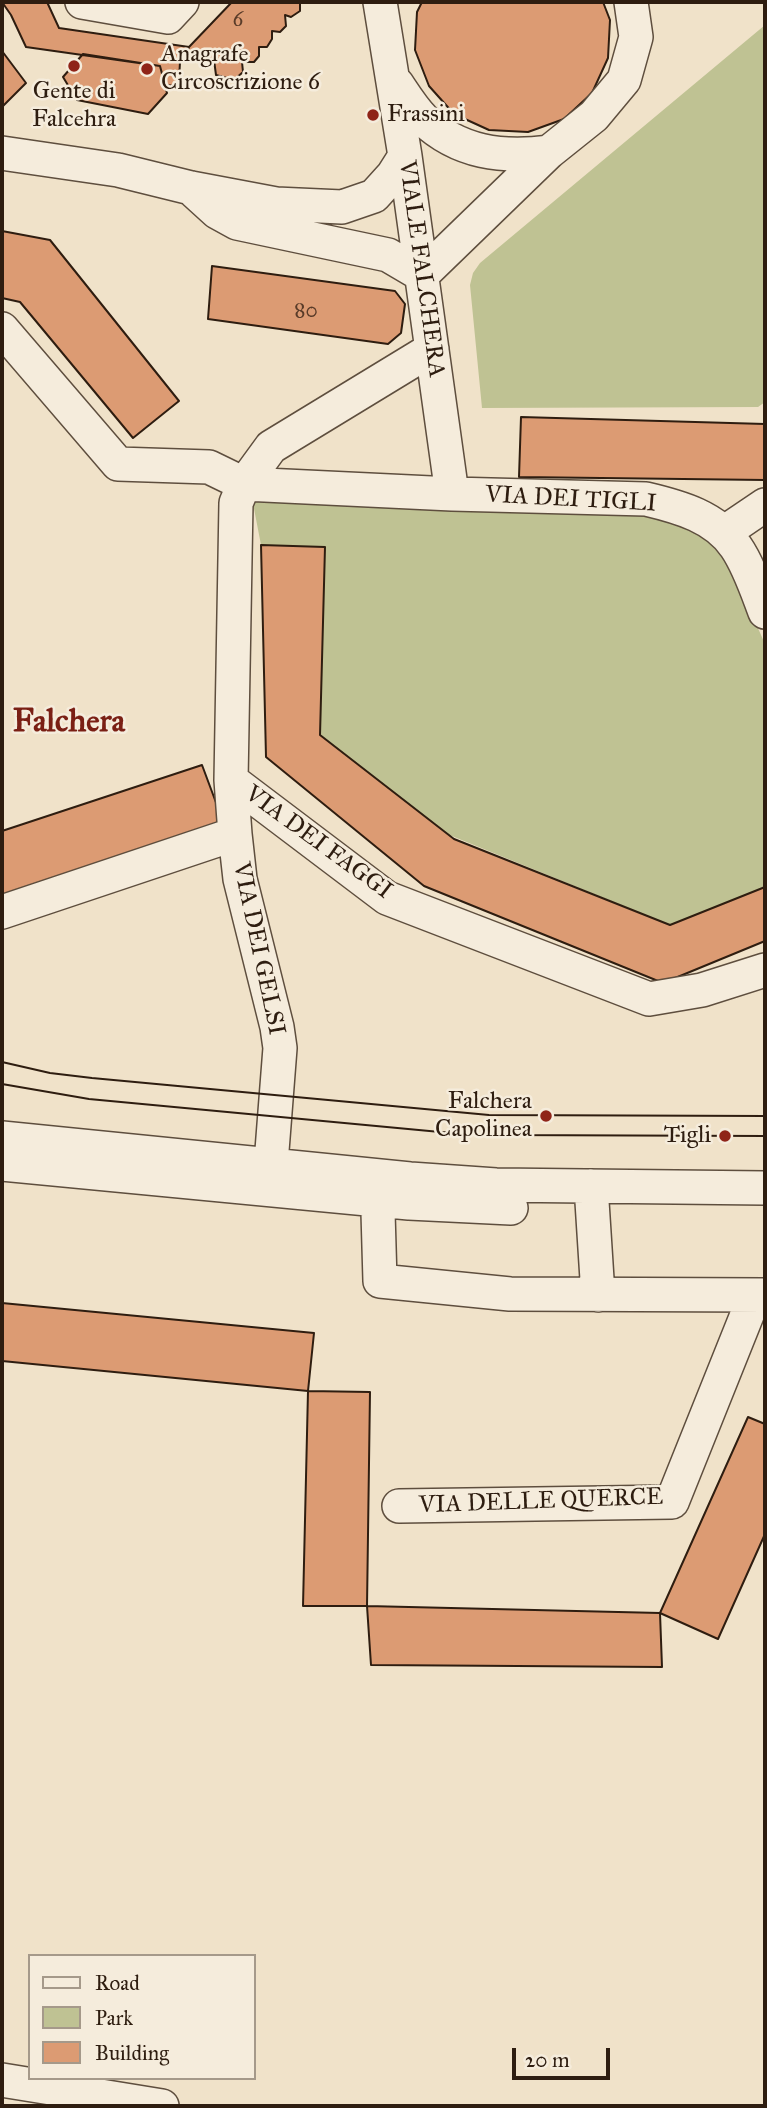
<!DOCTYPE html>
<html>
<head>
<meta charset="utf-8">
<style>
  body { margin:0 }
  #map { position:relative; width:767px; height:2108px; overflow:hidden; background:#f0e2c9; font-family:"IM FELL Great Primer",serif }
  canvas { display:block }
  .frame { position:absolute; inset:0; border:4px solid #2e1d10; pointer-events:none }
  .legend { position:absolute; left:28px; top:1954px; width:228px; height:126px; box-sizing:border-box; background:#f5ecdc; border:2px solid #a5998a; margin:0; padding:9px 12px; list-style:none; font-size:21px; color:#2e1d10 }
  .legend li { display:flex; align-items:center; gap:14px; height:35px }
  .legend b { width:35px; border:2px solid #a5998a }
  .scale { position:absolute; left:512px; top:2048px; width:98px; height:32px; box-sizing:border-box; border:4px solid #2e1d10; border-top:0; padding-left:9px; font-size:21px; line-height:24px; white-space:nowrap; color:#2e1d10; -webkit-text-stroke:5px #f5ecdc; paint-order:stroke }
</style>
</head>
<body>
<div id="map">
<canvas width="767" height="2108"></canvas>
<div class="frame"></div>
<ul class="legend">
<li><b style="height:9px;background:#f5ecdc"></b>Road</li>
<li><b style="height:19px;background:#bfc293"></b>Park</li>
<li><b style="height:19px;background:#dc9b73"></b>Building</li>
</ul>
<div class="scale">20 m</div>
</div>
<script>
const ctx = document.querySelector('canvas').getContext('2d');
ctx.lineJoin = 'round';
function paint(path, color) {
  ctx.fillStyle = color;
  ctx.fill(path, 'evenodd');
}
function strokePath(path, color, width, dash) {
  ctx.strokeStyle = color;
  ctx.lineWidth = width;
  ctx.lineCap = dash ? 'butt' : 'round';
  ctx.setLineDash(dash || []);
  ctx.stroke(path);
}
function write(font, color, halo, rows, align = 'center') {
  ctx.font = font + ' "IM FELL Great Primer",serif';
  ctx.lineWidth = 5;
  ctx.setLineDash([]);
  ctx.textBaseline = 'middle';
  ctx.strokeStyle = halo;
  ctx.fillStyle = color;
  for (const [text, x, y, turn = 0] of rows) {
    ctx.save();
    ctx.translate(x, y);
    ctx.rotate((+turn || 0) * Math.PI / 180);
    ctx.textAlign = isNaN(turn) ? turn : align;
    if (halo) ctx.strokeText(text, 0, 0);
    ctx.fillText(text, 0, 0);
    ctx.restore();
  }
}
const green = new Path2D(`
  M765,25v377l-7,5 -276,1 -12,-123 3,-12 7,-10z
  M251,493l372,19 52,11 37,18v4l17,21 9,17 27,61v243l-95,38 -223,-91 -127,-99 5,-188 -64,-2z`);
const building = new Path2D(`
  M2,2h45l12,26 130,19 -3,9 -6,6 -1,18 -3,6 -11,-1 -5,-19 -134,-19 -15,-32z
  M232,2h68v9l-9,6 -6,-2 1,11 -6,6 -8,-1v8l-5,8h-8v9l-5,6h-12l1,10 -9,8 -18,-5 -2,-15 -17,1 -11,-5 3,-9z
  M422,2h181l7,18 -2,38 -16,35 -28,26 -36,13 -39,-2 -35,-16 -25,-28 -14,-36 2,-38z
  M2,51l24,32 -24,24z
  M83,54l77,12 7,27 -19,21 -71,-14 -14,-23z
  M2,231l48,9 129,161 -46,37 -113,-136 -18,-4z
  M212,266l183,25 10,13 -4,29 -13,11 -180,-25z
  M521,417l244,7v56l-246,-3z
  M261,545l64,2 -5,188 134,104 216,86 95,-38v54l-102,42 -239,-97 -158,-129z
  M202,765l22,59 -222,80v-73z
  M2,1303l312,30 -6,58 -306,-30z
  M308,1391l62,1 -3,214h-64z
  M748,1417l17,7v110l-47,105 -58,-26z
  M367,1606l293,7 2,54 -291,-2z`);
const street = new Path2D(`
  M82,2l86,15 14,-15
  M380,2l25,154 47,338
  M397,84c8,12 16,25 26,35 36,34 79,39 126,33
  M2,153l116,17 73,18 85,16 66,3 32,-11 19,-21 12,-19
  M195,192l22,20 20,11 151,32 34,20
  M422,275l127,-123 45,-36 30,-36 12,-43 -5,-35
  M2,329l116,135 91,3 35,17 208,10 194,5c34,8 70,18 90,48 13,19 21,44 29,65
  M725,532l40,-27
  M231,780l156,118 262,101 53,-9 63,-20
  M2,912l233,-78
  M2,1138l408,41 86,6 269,3
  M2,1164l407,39 102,5
  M377,1178l3,103 130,13 255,1
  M591,1186l7,109
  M269,1189l11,-141 -3,-21 -37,-148 -5,-45 -4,-54 5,-277 8,-19 27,-37 161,-98
  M399,1506l273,-4 83,-207
  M2,2080l160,26`);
const tram = new Path2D(`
  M2,1062l48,11 42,5 397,37 276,1
  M2,1084l87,15 351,33 60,3 265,1`);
const markers = [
  [74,66,7,"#8f2418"],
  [147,69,7,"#8f2418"],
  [373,115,7,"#8f2418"],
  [546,1116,7,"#8f2418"],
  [725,1136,7,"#8f2418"]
];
const numberNames = [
  ["6",238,21],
  ["80",306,312]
];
const poiNames = [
  ["Anagrafe",161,55],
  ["Circoscrizione 6",161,83],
  ["Gente di",74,92,"center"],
  ["Falcehra",74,120,"center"],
  ["Frassini",387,115],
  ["Falchera",532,1102,"right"],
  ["Capolinea",532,1130,"right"],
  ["Tigli",711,1136,"right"]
];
const streetNames = [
  ["VIALE FALCHERA",421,269,82],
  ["VIA DEI TIGLI",571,500,3],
  ["VIA DEI FAGGI",318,843,36],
  ["VIA DEI GELSI",258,949,78],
  ["VIA DELLE QUERCE",541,1502,-2]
];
const districtNames = [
  ["Falchera",69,723]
];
paint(green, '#bfc293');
paint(building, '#dc9b73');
strokePath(building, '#2e1d10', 2);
strokePath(street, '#5e4e3e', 36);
strokePath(street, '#f5ecdc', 33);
strokePath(tram, '#2e1d10', 2);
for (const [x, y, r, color] of markers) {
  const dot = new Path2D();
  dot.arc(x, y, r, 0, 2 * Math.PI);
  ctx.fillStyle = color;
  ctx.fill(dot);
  strokePath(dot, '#f5ecdc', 2.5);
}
write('21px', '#5a3c29', null, numberNames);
write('24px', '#2e1d10', '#f5ecdc', poiNames, 'left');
write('24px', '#2e1d10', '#f5ecdc', streetNames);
write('bold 32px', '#7a1f14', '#f5ecdc', districtNames);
</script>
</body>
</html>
